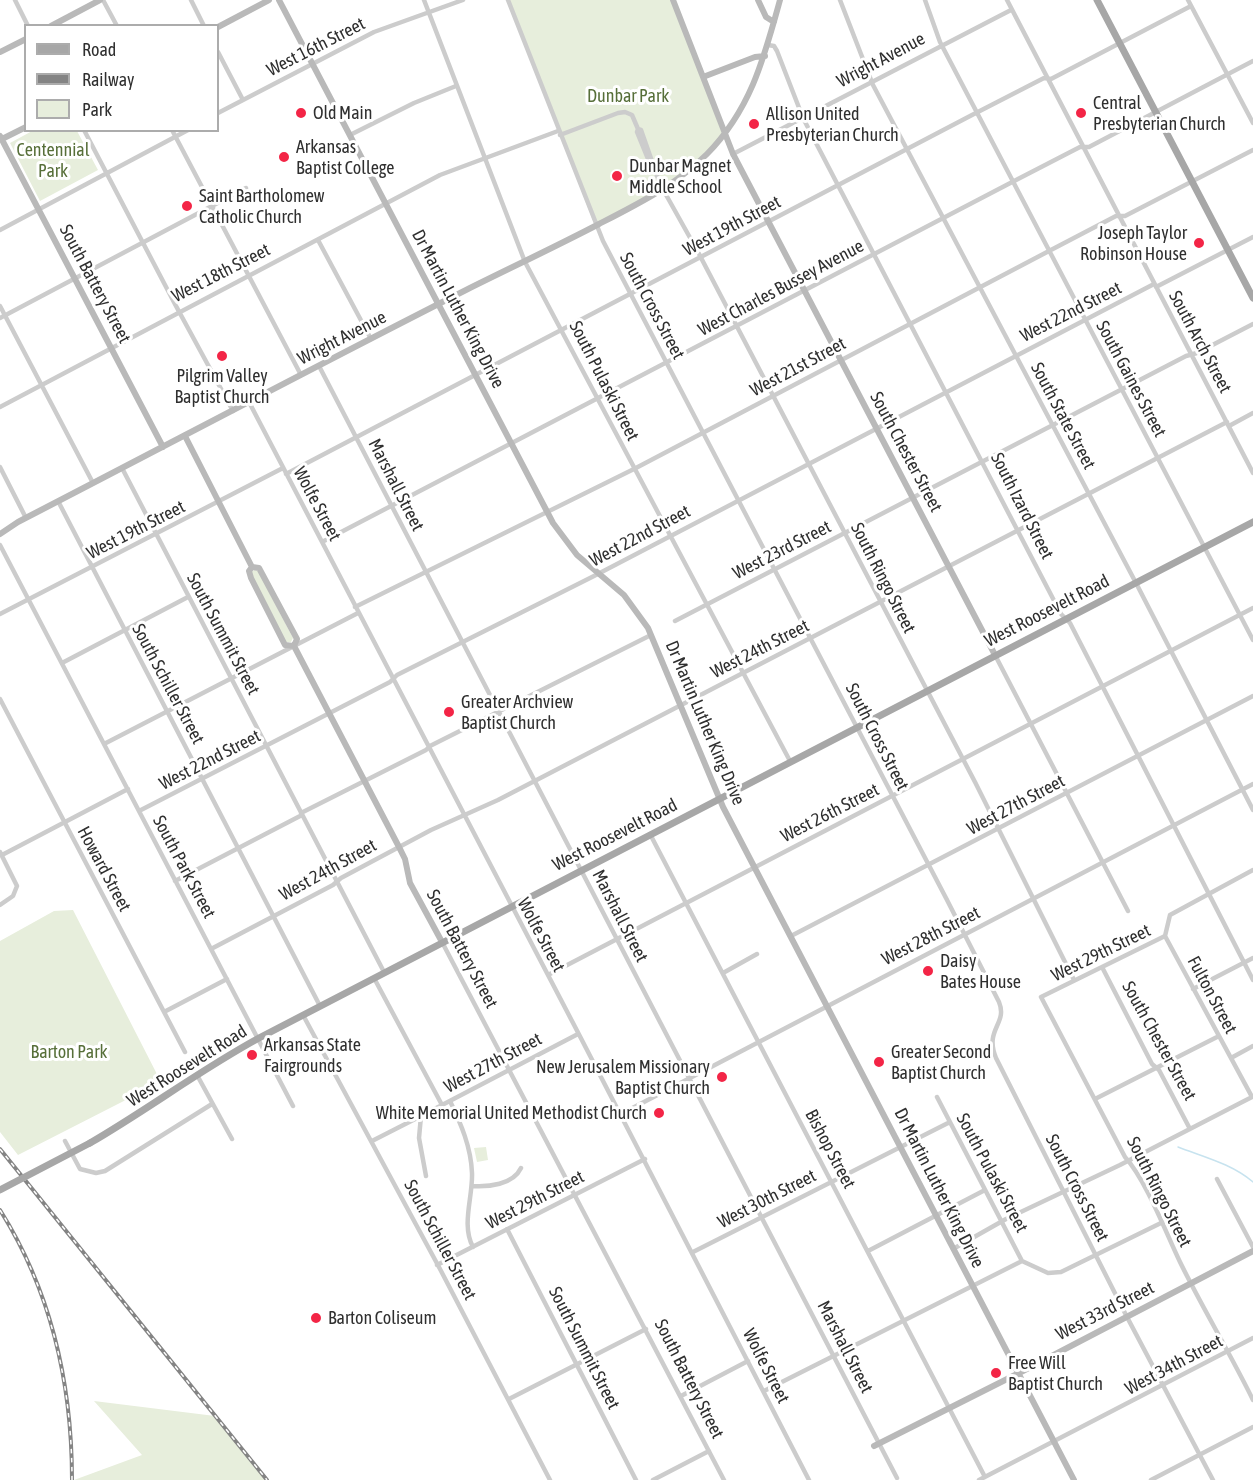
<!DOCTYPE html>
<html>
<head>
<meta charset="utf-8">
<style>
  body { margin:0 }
  #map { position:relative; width:1253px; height:1480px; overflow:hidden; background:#fff; font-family:"Asap Condensed",sans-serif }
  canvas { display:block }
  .legend { position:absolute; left:24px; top:24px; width:195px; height:108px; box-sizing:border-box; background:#fff; border:2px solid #acacac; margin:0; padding:8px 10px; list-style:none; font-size:18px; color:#2f2f2f }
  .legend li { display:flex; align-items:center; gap:12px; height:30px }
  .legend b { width:30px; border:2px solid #acacac }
</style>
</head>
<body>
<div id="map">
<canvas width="1253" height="1480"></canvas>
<ul class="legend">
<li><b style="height:8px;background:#a7a7a7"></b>Road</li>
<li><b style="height:8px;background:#848484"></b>Railway</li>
<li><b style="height:16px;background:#e7eedc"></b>Park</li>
</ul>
</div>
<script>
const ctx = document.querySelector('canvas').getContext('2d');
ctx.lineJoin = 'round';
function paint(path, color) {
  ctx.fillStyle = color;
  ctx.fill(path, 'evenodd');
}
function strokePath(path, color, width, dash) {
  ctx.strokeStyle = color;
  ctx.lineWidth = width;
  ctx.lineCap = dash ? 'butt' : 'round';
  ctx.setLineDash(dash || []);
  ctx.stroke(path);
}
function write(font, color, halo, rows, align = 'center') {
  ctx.font = font + ' "Asap Condensed",sans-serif';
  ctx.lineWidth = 6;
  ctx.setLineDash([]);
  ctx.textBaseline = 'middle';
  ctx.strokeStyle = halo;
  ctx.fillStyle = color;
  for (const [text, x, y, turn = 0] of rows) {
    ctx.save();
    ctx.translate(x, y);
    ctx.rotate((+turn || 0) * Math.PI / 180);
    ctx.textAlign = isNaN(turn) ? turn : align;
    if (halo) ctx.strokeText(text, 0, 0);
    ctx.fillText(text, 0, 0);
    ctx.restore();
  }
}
const green = new Path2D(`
  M508,0h166l50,134 -29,31 -32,25 -68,36z
  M34,130l43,1 21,39 -58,31 -30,-58z
  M255,570l3,1 35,67 -2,4h-5l-35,-67 1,-4z
  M73,910l88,172 -143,73 -18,-23v-191l54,-30z
  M486,1147l2,13 -11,2 -3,-14z
  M94,1401l121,15 52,64h-193l68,-25z`);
const stream = new Path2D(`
  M1178,1147c26,10 54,17 75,35`);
const street = new Path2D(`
  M15,0l13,26
  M103,0l14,26
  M191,0l13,26
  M424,0l101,262 265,499
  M508,0l95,241 343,657 53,104c9,22 -15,27 -3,56l131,259 86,163
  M840,0l33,85 263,498 117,227
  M925,0l15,42 313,598
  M1007,0l246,473
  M1188,0l65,123
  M768,45l6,1 3,5 26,67 258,496 9,9 183,357
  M218,52l25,48
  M218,113l156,-81 89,-32
  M638,129l-1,3 11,27 3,2
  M84,130l92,176 57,105
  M172,130l129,245
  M350,135l64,-32 42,-17
  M560,135l58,-22 7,-1 7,3 6,14 3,1 19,54 38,68 277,530 99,198
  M733,154l278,-144
  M0,230l188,-100
  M318,240l53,99
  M1156,287l97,-50
  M0,306l93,177
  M0,318l246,-130
  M319,366l578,1112
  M249,402c187,360 376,717 560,1078
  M0,407l440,-232 118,-44
  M1229,426l24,-13
  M0,467l26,51
  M122,468l262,504
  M286,474l686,-359 72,-37 7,1 140,-73
  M58,501l262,505
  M322,542l696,-363 62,-32h9l164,-86
  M0,545l293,561
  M355,607l279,-138 415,-218 67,-35h9l128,-66
  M0,614l283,-146
  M675,621l511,-265 11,-3 56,-29
  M995,655l133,256
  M62,663l126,-66
  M0,699l185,353
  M104,744l254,-131
  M139,811l251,-129 7,-7 197,-99 560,-292
  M301,813l125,-63 4,-4 221,-111
  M650,834l335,643
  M0,852l17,34 -4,10 -13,9
  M2,855l126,-66
  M1253,870l-83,45 -5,21 -124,61 84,160c21,23 41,76 55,105 23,47 50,91 73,138
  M175,881l127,-66
  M791,936l462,-240
  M1165,936l87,161
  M442,942l282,538
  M211,949l122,-64 8,-7 90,-48 67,-30 729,-378
  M1102,967l50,97 7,6 31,59
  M723,973l34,-19
  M548,975l705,-367
  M374,978l68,127
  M1193,989l60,-31
  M164,1012l63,-33
  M303,1015l137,254 110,211
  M1231,1058l22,-12
  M197,1075l35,64
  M937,1097l85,164
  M1095,1099l124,-63
  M450,1101c11,23 21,46 22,72 1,24 -11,52 1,74
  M621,1114l632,-330
  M65,1141l15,28 16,4 9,-2 107,-67
  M372,1141l49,-25
  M426,1176l-7,-38 2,-22 157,-82
  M1217,1179l36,68
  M472,1186c16,1 41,-1 49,-18
  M507,1229l129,251
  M953,1249l53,-30 114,-54 132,-68
  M868,1251l117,-61
  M693,1252l257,-130
  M1022,1261l26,12 13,-1 100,-49
  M437,1265l208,-106
  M764,1391l258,-130
  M681,1396l67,-35
  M509,1399l137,-70
  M653,1480l56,-29
  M979,1480l274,-142
  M1151,1480l102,-53`);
const secondary = new Path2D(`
  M279,0l274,523 24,32 47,40 24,33 75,179 351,673
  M673,0l60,154 262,501
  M758,0l8,17 8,5
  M51,26l49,-26
  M218,27l51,-27
  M0,52l26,-13
  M703,77l52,-20 10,-1
  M0,136l163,311
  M2,139l24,-12
  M185,436l67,131 -3,4 2,7 34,67 9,1
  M0,534l18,-12c149,-77 298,-156 448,-232 44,-22 89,-43 133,-66 39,-20 77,-39 108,-70 44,-45 57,-96 73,-154
  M252,567l7,1 38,71 -3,7
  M294,646l105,201 6,12 5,24 32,59
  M874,1446l149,-75 230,-120`);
const primary = new Path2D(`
  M1097,0l156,298
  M90,1143c57,-33 110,-73 169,-105l994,-516`);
const rail = new Path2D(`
  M0,1149l267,331
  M0,1210c51,81 72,175 72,270`);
const primaryBridge = new Path2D(`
  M0,1190l90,-47`);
const markers = [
  [301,113,6,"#f32546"],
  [1081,113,6,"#f32546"],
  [754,124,6,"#f32546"],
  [284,157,6,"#f32546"],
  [617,176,6,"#f32546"],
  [187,206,6,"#f32546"],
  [1199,243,6,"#f32546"],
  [222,356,6,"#f32546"],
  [449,712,6,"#f32546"],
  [928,971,6,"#f32546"],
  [252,1055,6,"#f32546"],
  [879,1062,6,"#f32546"],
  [722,1077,6,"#f32546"],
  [659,1113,6,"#f32546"],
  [316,1318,6,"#f32546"],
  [996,1373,6,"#f32546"]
];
const streetNames = [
  ["West 16th Street",316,47,-27],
  ["Wright Avenue",881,60,-28],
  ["West 19th Street",732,226,-28],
  ["West 18th Street",221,273,-27],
  ["South Battery Street",95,284,62],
  ["West Charles Bussey Avenue",781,288,-28],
  ["South Cross Street",652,306,62],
  ["Dr Martin Luther King Drive",458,309,62],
  ["West 22nd Street",1071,312,-27],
  ["Wright Avenue",342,338,-27],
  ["South Arch Street",1200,342,62],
  ["West 21st Street",798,367,-28],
  ["South Gaines Street",1131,379,62],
  ["South Pulaski Street",604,381,63],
  ["South State Street",1063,416,62],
  ["South Chester Street",906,452,62],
  ["Marshall Street",396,485,63],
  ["Wolfe Street",317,504,62],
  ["South Izard Street",1022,506,63],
  ["West 19th Street",136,530,-27],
  ["West 22nd Street",640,536,-28],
  ["West 23rd Street",782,550,-27],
  ["South Ringo Street",883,578,63],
  ["West Roosevelt Road",1047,611,-27],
  ["South Summit Street",223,634,62],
  ["West 24th Street",760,649,-27],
  ["South Schiller Street",168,684,62],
  ["Dr Martin Luther King Drive",705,723,67],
  ["South Cross Street",877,737,63],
  ["West 22nd Street",210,760,-27],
  ["West 27th Street",1016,805,-28],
  ["West 26th Street",830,813,-27],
  ["West Roosevelt Road",615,835,-27],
  ["South Park Street",184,867,62],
  ["Howard Street",104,869,62],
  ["West 24th Street",328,870,-29],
  ["Marshall Street",620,916,63],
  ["Wolfe Street",541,935,62],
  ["West 28th Street",931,936,-27],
  ["South Battery Street",462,949,62],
  ["West 29th Street",1101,953,-26],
  ["Fulton Street",1212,995,62],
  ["South Chester Street",1159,1041,61],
  ["West 27th Street",493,1063,-28],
  ["West Roosevelt Road",187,1066,-32],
  ["Bishop Street",830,1149,62],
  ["South Pulaski Street",992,1173,62],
  ["Dr Martin Luther King Drive",939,1188,63],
  ["South Cross Street",1077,1188,63],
  ["South Ringo Street",1159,1192,63],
  ["West 30th Street",767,1199,-27],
  ["West 29th Street",535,1200,-27],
  ["South Schiller Street",440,1240,62],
  ["West 33rd Street",1105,1311,-27],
  ["Marshall Street",845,1347,63],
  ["South Summit Street",584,1348,63],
  ["West 34th Street",1174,1365,-28],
  ["Wolfe Street",766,1366,63],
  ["South Battery Street",689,1379,63]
];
const parkNames = [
  ["Dunbar Park",628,96],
  ["Centennial",53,150],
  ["Park",53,171],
  ["Barton Park",69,1052]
];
const poiNames = [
  ["Central",1093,103],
  ["Presbyterian Church",1093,124],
  ["Old Main",313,113],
  ["Allison United",766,114],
  ["Presbyterian Church",766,135],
  ["Arkansas",296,147],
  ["Baptist College",296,168],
  ["Dunbar Magnet",629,166],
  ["Middle School",629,187],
  ["Saint Bartholomew",199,196],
  ["Catholic Church",199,217],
  ["Joseph Taylor",1187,233,"right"],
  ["Robinson House",1187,254,"right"],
  ["Pilgrim Valley",222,376,"center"],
  ["Baptist Church",222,397,"center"],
  ["Greater Archview",461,702],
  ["Baptist Church",461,723],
  ["Daisy",940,961],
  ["Bates House",940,982],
  ["Arkansas State",264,1045],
  ["Fairgrounds",264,1066],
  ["Greater Second",891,1052],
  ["Baptist Church",891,1073],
  ["New Jerusalem Missionary",710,1067,"right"],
  ["Baptist Church",710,1088,"right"],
  ["White Memorial United Methodist Church",647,1113,"right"],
  ["Barton Coliseum",328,1318],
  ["Free Will",1008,1363],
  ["Baptist Church",1008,1384]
];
paint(green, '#e7eedc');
strokePath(stream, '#c7e3ef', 1.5);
strokePath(street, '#ccc', 4.5);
strokePath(secondary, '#b9b9b9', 6);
strokePath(primary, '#a7a7a7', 7);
strokePath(rail, '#848484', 4);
strokePath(rail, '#fff', 1.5, [4.5]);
strokePath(primaryBridge, '#a7a7a7', 7);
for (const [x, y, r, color] of markers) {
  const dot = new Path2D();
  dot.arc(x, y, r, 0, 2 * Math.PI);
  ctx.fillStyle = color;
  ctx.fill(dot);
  strokePath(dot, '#fff', 2);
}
write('18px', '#2f2f2f', '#fff', streetNames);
write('18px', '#576f39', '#fff', parkNames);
write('18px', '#2f2f2f', '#fff', poiNames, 'left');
</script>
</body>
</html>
